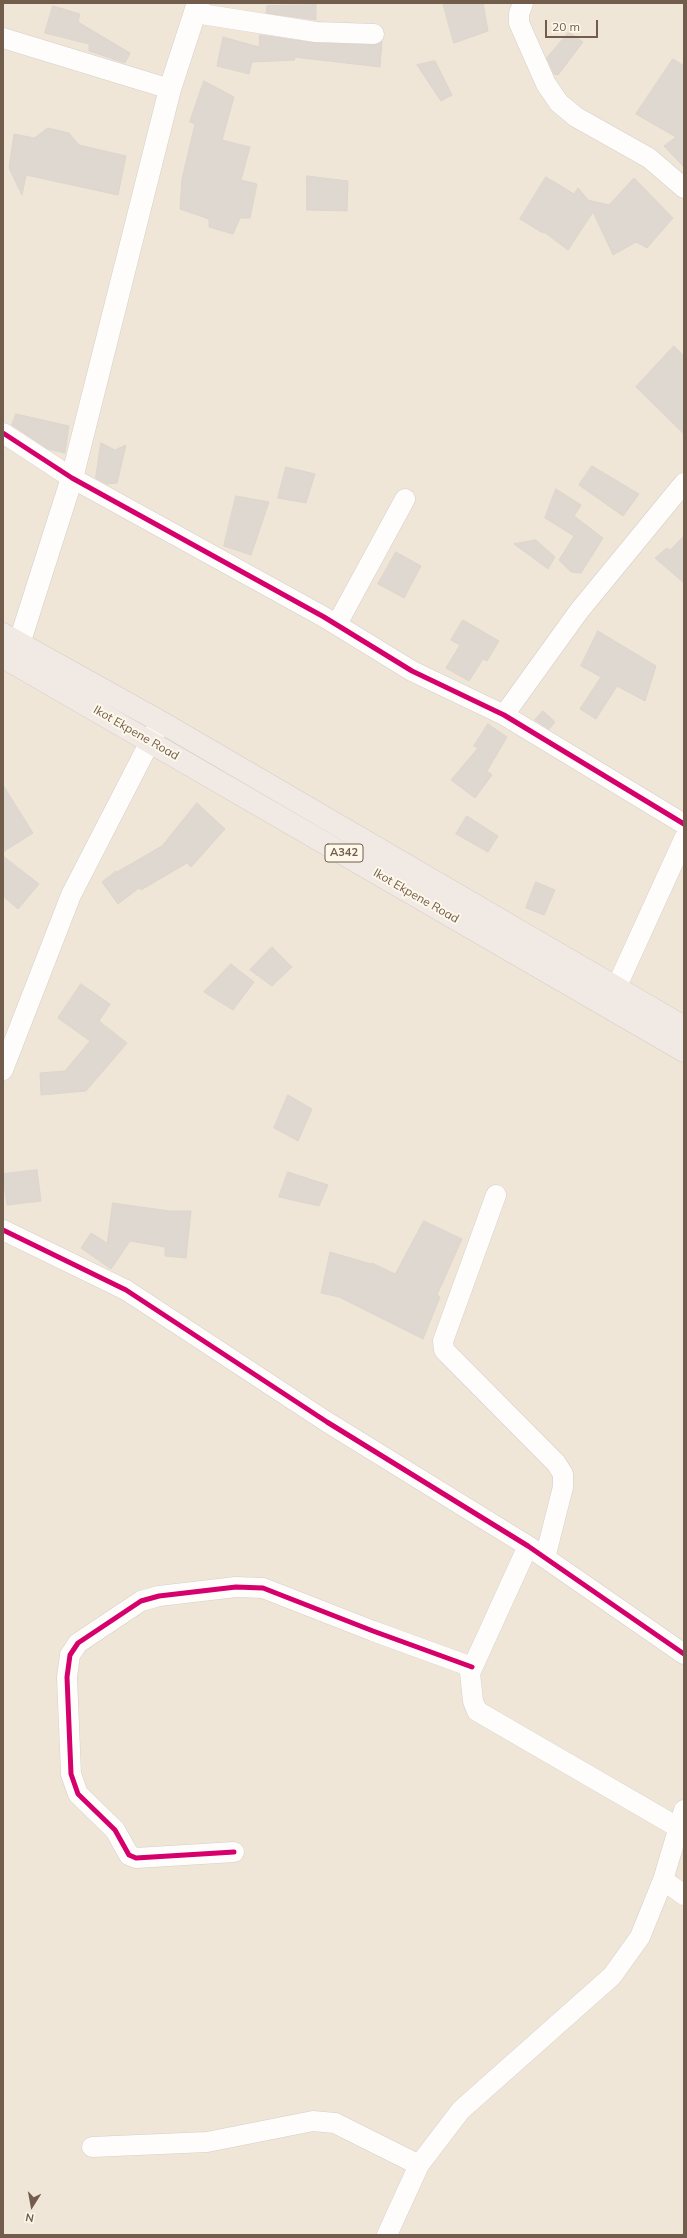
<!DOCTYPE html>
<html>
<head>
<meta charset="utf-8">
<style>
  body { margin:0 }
  #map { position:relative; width:687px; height:2238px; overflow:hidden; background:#f6f2ea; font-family:Mulish,sans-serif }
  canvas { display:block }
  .frame { position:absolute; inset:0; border:4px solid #725d4c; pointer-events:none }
  .north { position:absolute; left:12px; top:2186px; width:40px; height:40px; -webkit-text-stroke:3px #fef8eb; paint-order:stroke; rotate:191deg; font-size:11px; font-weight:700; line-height:16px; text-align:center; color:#725d4c }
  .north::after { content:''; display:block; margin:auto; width:14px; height:18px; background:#725d4c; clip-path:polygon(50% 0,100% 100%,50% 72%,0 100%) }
  .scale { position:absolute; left:545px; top:20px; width:53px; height:18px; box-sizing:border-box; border:2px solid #725d4c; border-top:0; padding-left:5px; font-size:12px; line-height:14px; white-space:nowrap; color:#725d4c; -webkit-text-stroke:3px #fef8eb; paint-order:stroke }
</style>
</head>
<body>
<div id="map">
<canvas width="687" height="2238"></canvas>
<div class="frame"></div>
<div class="north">N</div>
<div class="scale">20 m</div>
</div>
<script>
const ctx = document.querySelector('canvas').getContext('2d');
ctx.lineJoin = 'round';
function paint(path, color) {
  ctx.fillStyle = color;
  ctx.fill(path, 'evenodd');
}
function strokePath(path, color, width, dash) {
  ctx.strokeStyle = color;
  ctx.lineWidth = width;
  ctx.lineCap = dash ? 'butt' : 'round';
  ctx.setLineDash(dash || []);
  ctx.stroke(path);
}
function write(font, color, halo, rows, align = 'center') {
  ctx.font = font + ' Mulish,sans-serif';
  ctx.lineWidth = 4;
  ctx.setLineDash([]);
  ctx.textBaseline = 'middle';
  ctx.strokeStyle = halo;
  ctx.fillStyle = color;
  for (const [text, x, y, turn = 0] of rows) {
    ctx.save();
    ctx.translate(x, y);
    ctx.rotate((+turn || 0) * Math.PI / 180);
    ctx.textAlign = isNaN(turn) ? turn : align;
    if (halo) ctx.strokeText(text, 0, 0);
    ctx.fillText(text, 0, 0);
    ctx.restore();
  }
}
const residential = new Path2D(`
  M3,3h681v2232h-681z`);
const building = new Path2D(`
  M443,3h40l5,28 -34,12z
  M316,5v15l-50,-7 1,-7z
  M53,6l27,8 -2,8 52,31 -5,10 -36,-12v-7l-44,-11z
  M569,32l14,10 -25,33 -4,-1 -7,-16z
  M260,35l56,8 58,2 8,-4 -2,26 -86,-10 1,3 -43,2 -3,12 -32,-8 6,-29 36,10z
  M673,59l11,7v101l-20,-21 12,-9 -40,-23z
  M435,61l17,34 -11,6 -24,-36z
  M204,81l30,16 -12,43 28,7 -9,33 16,4 -7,34h-10l-7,16 -24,-7v-8l-29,-10 2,-30 13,-55 -5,-2z
  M48,128l21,5 10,12 47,11 -8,39 -92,-20 -4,20 -13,-27 5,-34 20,4z
  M307,176l41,5 -1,30 -40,-1z
  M546,177l28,17 4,-6 10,12 21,5 25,-27 39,40 -26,30 -11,-6 -23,13 -20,-43 -25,38 -24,-18 -1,1 -23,-14z
  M674,346l10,10v78l-48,-47z
  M16,414l53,12 -4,27 -17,-4 -36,-24z
  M101,443l14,7 11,-5 -9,38 -10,1 -11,-6z
  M592,466l47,28 -16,22 -44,-31z
  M286,467l29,7 -9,29 -28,-5z
  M556,489l25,16 -7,11 29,22 -22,35 -10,-1 -12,-12 15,-24 -29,-18z
  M236,496l33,6 -18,53 -27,-9z
  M684,536v47l-29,-25 12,-10 3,2z
  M536,540l19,17 -7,12 -34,-25z
  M396,552l25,14 -17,32 -26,-14z
  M463,620l36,21 -12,20 -4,-2 -14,22 -23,-13 14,-23 -9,-5z
  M598,631l58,35 -11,35 -28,-15 -21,33 -16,-10 21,-32 -20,-11z
  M543,711l12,11 -6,7 -14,-9z
  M488,724l19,13 -20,34 5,4 -17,23 -24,-18 27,-32 -4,-2z
  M3,785l30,48 -30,19z
  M197,803l28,26 -34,38 -4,-4 -46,27 -2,-2 -21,16 -16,-22 14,-11 1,1 45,-26z
  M467,816l31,20 -10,16 -32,-18z
  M3,856l36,28 -21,25 -15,-13z
  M536,882l19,8 -11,25 -18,-7z
  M272,947l20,20 -20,19 -22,-16z
  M231,964l23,18 -21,28 -29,-18z
  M81,984l29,20 -11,17 28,22 -41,48 -45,4 -1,-22 25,-2 25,-30 -32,-23z
  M288,1095l24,14 -14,32 -24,-13z
  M37,1170l4,31 -34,4 -2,-15h-2v-16z
  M288,1172l40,13 -9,21 -40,-9z
  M113,1203l56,8h22l-5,47 -21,-2v-9l-35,-6 -19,28 -30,-21 10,-15 16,10z
  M424,1221l38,18 -25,56 3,2 -17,42 -84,-42 -18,-4 9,-41 41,12 1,-1 23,11z`);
const street = new Path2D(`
  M523,3l-4,11v9l27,61 13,19 17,14 73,41 35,30
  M195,13l121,19 58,2
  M3,38l167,51
  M3,433l69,45 252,139 88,54 92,44 180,109
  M337,624l68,-125
  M504,715l75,-104 105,-128
  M616,988l68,-149
  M3,1070l68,-175 86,-167
  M496,1195l-53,146 1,9 112,113 7,11v13l-18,71
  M3,1230l123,60 201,132 201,124 156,108
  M528,1546l-58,127 3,28 4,10 202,117
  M234,1852l-98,6 -7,-3 -14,-25 -37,-36 -7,-20 -4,-97 3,-22 8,-12 63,-42 18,-5 77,-9 27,1 110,43 99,36
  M663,1880l21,15
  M92,2147l115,-5 106,-21 22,2 84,42
  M387,2235l32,-70 42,-55 151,-134 28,-39 23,-57 21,-70`);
const secondary = new Path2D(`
  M19,644l53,-166 98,-389 28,-86`);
const highway = new Path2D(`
  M3,634l158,88 523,305
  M3,657l681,394`);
const cycleway = new Path2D(`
  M3,433l69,45 252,139 88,54 92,44 180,109
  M3,1230l123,60 201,132 201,124 156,108
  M234,1852l-98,6 -7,-3 -14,-25 -37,-36 -7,-20 -4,-97 3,-22 8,-12 63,-42 18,-5 77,-9 27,1 110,43 99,36`);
const shields = [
  [344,853,38]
];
const shieldNames = [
  ["A342",344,853]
];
const streetNames = [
  ["Ikot Ekpene Road",136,733,30],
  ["Ikot Ekpene Road",416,896,30]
];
paint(residential, '#efe6d8');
paint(building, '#dfd8d0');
strokePath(building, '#ded6cd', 1);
strokePath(street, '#d5cfc8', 21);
strokePath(secondary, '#d4cec5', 23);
strokePath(highway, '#d5cdc6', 23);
strokePath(street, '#fefdfc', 20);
strokePath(secondary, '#fefdfc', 22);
strokePath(highway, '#f0e9e4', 22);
strokePath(cycleway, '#d6006c', 5);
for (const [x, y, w] of shields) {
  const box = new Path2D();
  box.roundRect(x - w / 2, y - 9, w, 18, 3);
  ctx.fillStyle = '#fef8eb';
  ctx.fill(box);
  strokePath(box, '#725d4c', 1);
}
write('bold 11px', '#725d4c', null, shieldNames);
write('12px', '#725d4c', '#fef8eb', streetNames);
</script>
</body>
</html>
